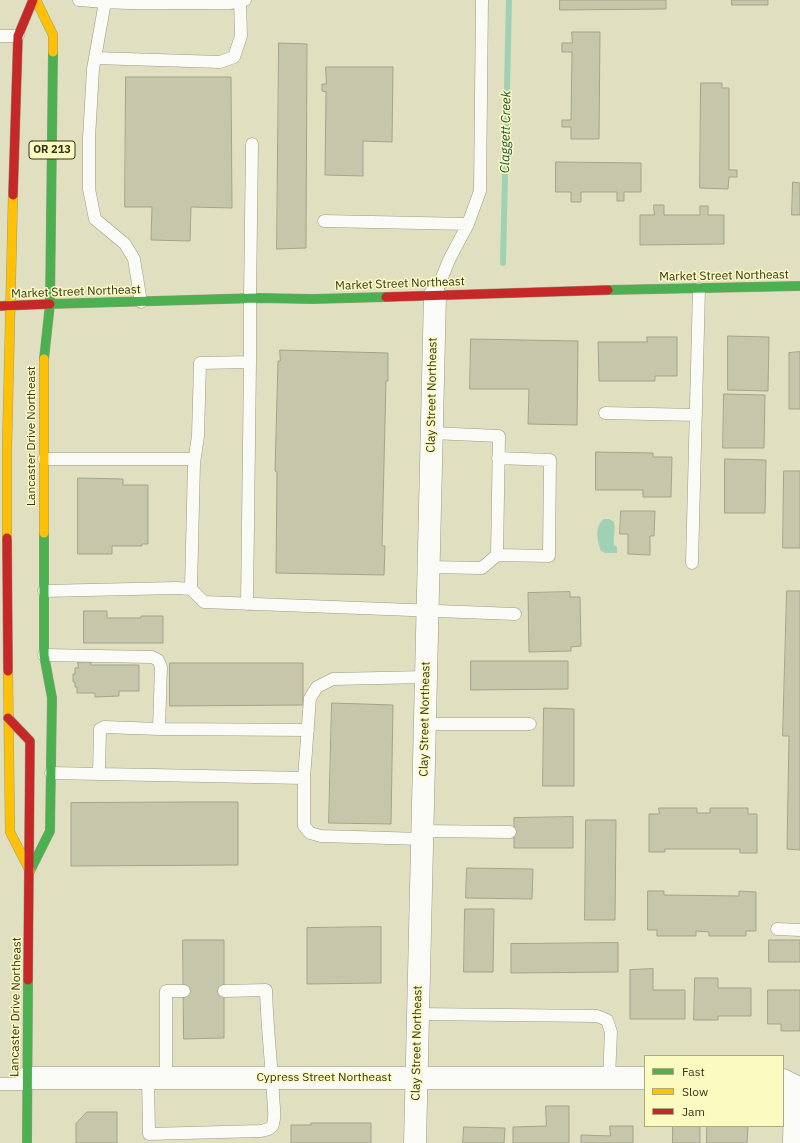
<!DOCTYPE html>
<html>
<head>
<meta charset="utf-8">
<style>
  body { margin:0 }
  #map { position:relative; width:800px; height:1143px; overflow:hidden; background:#e0e0c0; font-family:"IBM Plex Sans",sans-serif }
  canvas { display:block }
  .legend { position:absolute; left:644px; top:1055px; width:140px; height:72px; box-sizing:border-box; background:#fbfac0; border:1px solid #abab7f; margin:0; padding:5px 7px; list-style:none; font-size:12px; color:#34341d }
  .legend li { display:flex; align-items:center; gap:8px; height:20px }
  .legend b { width:20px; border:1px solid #abab7f }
</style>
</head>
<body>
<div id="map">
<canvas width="800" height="1143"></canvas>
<ul class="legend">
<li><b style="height:5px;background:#4caf50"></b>Fast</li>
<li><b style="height:5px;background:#ffc107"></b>Slow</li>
<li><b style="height:5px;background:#c62828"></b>Jam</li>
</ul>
</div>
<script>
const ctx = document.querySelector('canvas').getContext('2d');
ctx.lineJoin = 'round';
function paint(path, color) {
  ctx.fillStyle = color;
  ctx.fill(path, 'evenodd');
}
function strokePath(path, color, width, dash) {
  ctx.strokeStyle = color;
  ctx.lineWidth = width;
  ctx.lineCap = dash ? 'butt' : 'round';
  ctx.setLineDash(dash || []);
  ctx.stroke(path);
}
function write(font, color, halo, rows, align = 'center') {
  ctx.font = font + ' "IBM Plex Sans",sans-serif';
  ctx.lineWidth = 3;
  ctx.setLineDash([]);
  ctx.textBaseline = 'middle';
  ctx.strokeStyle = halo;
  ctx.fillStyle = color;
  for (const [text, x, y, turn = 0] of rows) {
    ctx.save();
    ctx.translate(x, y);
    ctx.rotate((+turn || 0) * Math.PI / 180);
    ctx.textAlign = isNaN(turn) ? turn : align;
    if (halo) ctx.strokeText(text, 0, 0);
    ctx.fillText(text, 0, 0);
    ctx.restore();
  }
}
const water = new Path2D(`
  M604,519h5l5,3c2,7 -1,15 0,23l3,2v6h-12l-4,-2c-4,-10 -7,-25 3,-32z`);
const stream = new Path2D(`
  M503,263l6,-263`);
const building = new Path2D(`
  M560,0h106v9l-106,1z
  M732,0h36v5h-36z
  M572,32h28l-1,107h-28v-12h-9v-7h9l1,-68h-10v-9h10z
  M279,43l28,1 -1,204 -29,1z
  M326,67h67l-1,75 -29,-1v35l-38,-1 1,-83 -4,-1v-7h4z
  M126,77h105l1,131 -41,-1 -1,34 -39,-1 1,-33h-27z
  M701,83h21v5h7v82h8v7h-8l-1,12 -28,-1z
  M556,162l85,1v29h-17v9h-7v-9h-36v10h-10v-10h-15z
  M793,182l7,1v32h-8z
  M654,205h10v10h36v-9h8v9h16v29l-84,1v-30h14z
  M728,336l41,1 -1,54 -40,-1z
  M647,337h30v39h-22v5h-56l-1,-39h49z
  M471,339l107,2 -1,84 -49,-1 1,-35h-59z
  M280,350l108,3v28h-2l-4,165h3l-1,29 -108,-2 1,-101 -2,-1 3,-110h2z
  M800,352v57h-11v-56z
  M724,394l41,1 -1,53h-41z
  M596,452l57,1v4h19l-1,40h-28v-7h-47z
  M725,459l41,1 -1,53h-40z
  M784,471h16v77h-17z
  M78,478l45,1v6h25v59h-6v2h-30v8h-34z
  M621,511h34l-1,25h-4v19l-22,-1v-20h-8z
  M787,591h13v259l-13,-1 2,-113h-6z
  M570,592v5h10l1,49 -10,1v4l-42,1 -1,-59z
  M84,611h23v7h34v-2h22v27h-79z
  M471,661h97v28l-97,1z
  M78,662h13v3h48v26h-20v5l-24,1v-4h-18v-6h-2v-5h-2v-8h2v-6h3z
  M170,663h133v42l-133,1z
  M332,703l61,2 -2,119 -62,-1z
  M544,708l30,1v77h-31z
  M184,802h54v63l-167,1v-63z
  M659,808h38v5h13v-5h38v6h9v39h-17v-4h-75v3h-16v-38h10z
  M573,817v31h-59v-30z
  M586,820h30l-1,100h-30z
  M467,868l66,1 -1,30 -66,-1z
  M648,891h16v4l75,1v-5l17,1v39h-10v5h-37v-4l-13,-1v5h-39v-6h-9z
  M465,909h29l-1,63h-29z
  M381,927v56l-74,1v-56z
  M183,940h41v98l-40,1z
  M769,940h31v22h-31z
  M618,943v29l-107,1v-29z
  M653,969v21h32v29h-55v-49z
  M695,978h23v10h33v28h-33v4h-24z
  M768,990h32v41h-19v-7h-13z
  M546,1106h23v37h-56v-16l33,-1z
  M87,1112h30v31h-41v-19z
  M311,1123h60v20h-80v-18h20z
  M610,1126h23v17h-52v-8l29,1z
  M673,1126h27v17h-27z
  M707,1126h41l-1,17h-40z
  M464,1127l41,1 -1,15h-41z`);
const lane = new Path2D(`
  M79,0l26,2 -12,67 -4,69v51l6,30 30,25 9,15 7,43
  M105,0v2c32,2 64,1 96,1 14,0 31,2 44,-3
  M0,36h18
  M95,58l125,4 14,-5 7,-21 -1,-36
  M324,221l144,3 -19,36 -14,35
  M468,224l12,-33 2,-191
  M605,413l91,2
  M44,459h150
  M497,555l52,1 1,-96 -52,-2
  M692,563l7,-274
  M428,567l54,1 15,-13 2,-119 -67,-3
  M191,589l3,-126 4,-27 2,-73 50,-1v-63l2,-155
  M44,591l133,-3 14,1 13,13 311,12
  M247,604l3,-242
  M44,655l108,2 6,3 3,7 -2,62 149,1
  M424,724h106
  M51,773l253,5v48l6,7 11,3 101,3
  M99,774l1,-45 4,-2 55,2
  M304,778l6,-80 7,-11 16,-8 93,-2
  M422,831l88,1
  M777,929l23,1
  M417,1014l180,2 10,4 4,12 -2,46
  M148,1078l1,56 111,-3c5,-1 11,-1 13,-7 3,-9 0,-21 0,-31 -2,-34 -6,-68 -7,-103l-42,1
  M166,1078v-87h18
  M0,1084h27`);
const street = new Path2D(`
  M27,1078h618
  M783,1080l10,5 2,13 -1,45
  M415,1143l20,-848`);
const fast = new Path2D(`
  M608,290l192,-4
  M50,304l208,-6 55,1 73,-2
  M44,359l6,-55 3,-252
  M30,871l20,-40 2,-133 -8,-43v-122
  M27,1143l1,-163`);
const slow = new Path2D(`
  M36,0l17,35v17
  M44,533v-174
  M7,538v-90l6,-253
  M8,671l2,161 20,39`);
const jam = new Path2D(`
  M13,195l5,-159 15,-36
  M386,297l222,-7
  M0,306l50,-2
  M7,538l1,133
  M8,718l22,23 -2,239`);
const shields = [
  [52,150,46]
];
const shieldNames = [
  ["OR 213",52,150]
];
const streetNames = [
  ["Market Street Northeast",724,276,-1],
  ["Market Street Northeast",400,284,-2],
  ["Market Street Northeast",76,292,-2],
  ["Clay Street Northeast",432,395,-89],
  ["Lancaster Drive Northeast",32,436,-90],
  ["Clay Street Northeast",425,719,-89],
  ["Lancaster Drive Northeast",16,1007,-89],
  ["Clay Street Northeast",417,1043,-89],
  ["Cypress Street Northeast",324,1078]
];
const waterNames = [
  ["Claggett Creek",506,132,-89]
];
paint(water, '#a0d1b4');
strokePath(stream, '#a0d1b4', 6);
paint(building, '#c6c6ab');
strokePath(building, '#a3a38b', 1);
strokePath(lane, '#9a9a81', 13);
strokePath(street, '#9a9a81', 23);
strokePath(fast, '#9a9a81', 10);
strokePath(slow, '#9a9a81', 10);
strokePath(jam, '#9a9a81', 10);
strokePath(lane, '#fafaf6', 12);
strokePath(street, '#fafaf6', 22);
strokePath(fast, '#4caf50', 9);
strokePath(slow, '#ffc107', 9);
strokePath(jam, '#c62828', 9);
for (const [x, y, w] of shields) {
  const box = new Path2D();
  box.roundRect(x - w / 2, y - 9, w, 18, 3);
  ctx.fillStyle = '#fbfac0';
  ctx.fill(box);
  strokePath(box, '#34341d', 1);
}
write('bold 11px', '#34341d', null, shieldNames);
write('12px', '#34341d', '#fbfac0', streetNames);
write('italic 13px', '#1b523f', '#fbfac0', waterNames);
</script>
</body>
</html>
